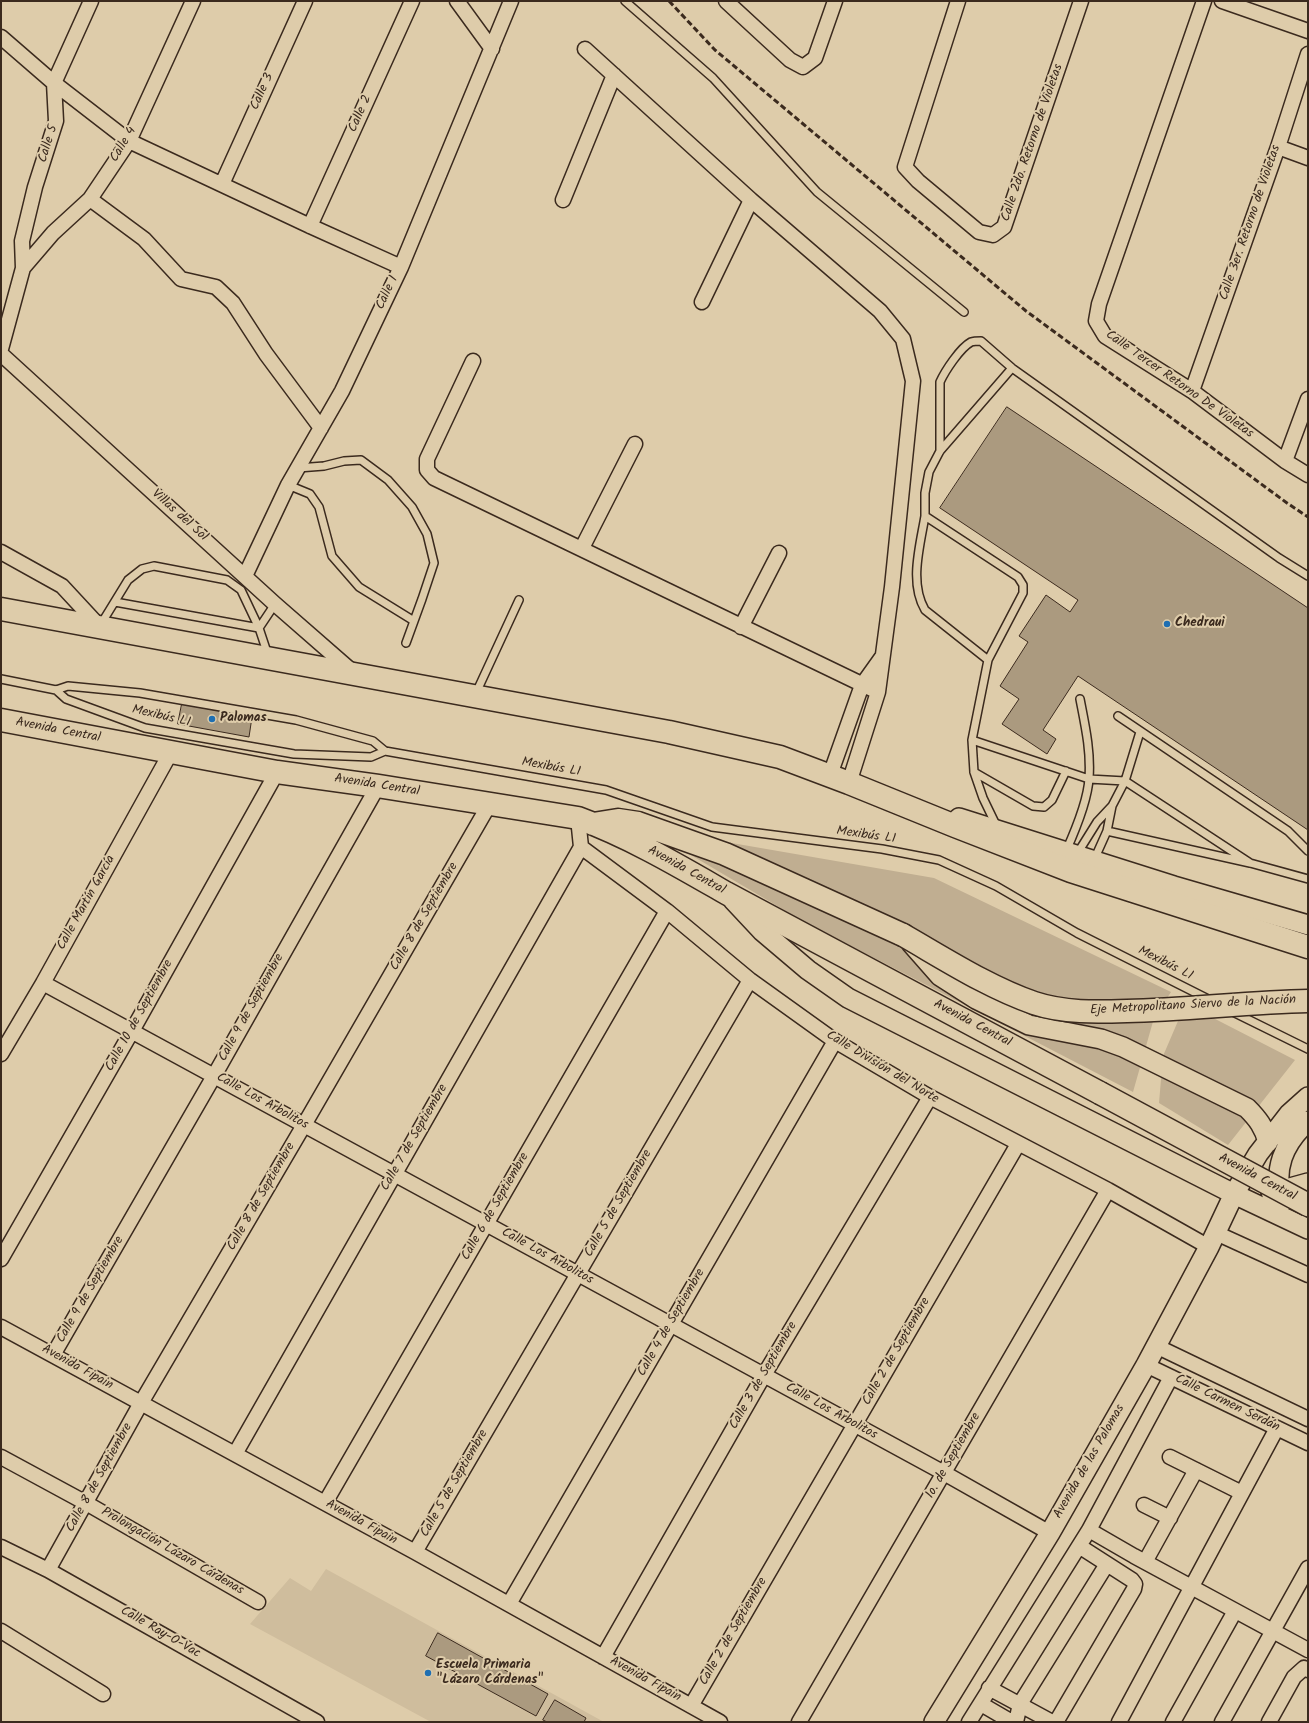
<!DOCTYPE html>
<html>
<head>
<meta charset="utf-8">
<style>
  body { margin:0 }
  #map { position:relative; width:1309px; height:1723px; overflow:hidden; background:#deccaa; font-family:Kalam,sans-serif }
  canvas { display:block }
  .frame { position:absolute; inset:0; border:2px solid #3b2a1e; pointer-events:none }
</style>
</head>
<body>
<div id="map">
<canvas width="1309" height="1723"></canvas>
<div class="frame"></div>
</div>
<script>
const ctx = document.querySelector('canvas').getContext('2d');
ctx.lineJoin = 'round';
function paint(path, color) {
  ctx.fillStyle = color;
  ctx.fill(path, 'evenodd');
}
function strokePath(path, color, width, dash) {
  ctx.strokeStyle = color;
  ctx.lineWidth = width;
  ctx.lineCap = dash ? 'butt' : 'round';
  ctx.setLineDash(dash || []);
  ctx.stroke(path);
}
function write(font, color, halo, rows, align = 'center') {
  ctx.font = font + ' Kalam,sans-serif';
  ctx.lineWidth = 4;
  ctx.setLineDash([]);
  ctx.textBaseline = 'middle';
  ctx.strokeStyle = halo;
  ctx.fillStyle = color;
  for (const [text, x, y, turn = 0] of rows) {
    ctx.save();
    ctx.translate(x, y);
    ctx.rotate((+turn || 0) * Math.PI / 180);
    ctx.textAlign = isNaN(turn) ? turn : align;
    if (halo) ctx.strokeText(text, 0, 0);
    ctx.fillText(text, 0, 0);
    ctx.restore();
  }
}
const built = new Path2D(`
  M326,1569l278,153h-173l-181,-98 40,-46 21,13z`);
const green = new Path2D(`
  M645,828l289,50 237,114 -17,26 -21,74 -332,-172z
  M1188,1005l107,55 -67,85 -69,-42 4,-47 15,-35z`);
const building = new Path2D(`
  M1007,407l301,201v222l-230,-154 -35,54 13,9 -9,15 -45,-30 17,-25 -19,-13 28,-44 -9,-6 27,-41 24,17 8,-12 -138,-92z
  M182,704l70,13 -3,20 -71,-13z
  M438,1633l110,61 -12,22 -110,-60z
  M555,1700l31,18 -2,4h-37l-4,-2z`);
const lane = new Path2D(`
  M625,1l88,77 104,114 147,120
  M940,451v-69c5,-11 20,-34 31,-40 3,-1 6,-1 10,-1l31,27 267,190 29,18
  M298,468l26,-2 20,-5 17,-1 27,20 24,27 15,27 7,29 -12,36 -16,44
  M288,485l22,9 9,13 13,49 27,31 55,34
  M925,516v-23l4,-21 11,-21 72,-83
  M115,602l144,26 16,-24
  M101,624l27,-44 14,-11 12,-3 73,14 14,10 18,38 9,27
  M988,660l-63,-50c-16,-27 -5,-64 0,-94l93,61 5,8v8l-35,67 -16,80 2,32 9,26 14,29
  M1,679l55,11 12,-4 72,7 156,27 77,21 12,10 221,39 106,37 170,22 57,11 57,26 81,47 133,67
  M56,690l10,9 79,29 149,26 77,3 14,-6
  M476,693l43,-93
  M1118,716l170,115 20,20
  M972,740l117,39 36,2 125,82
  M974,772l59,34 11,1 8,-7 14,-29
  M1107,831l143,32 58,16
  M1066,851c9,-20 22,-51 23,-73 2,-27 -4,-53 -9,-79
  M1077,854l20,-32 15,-16 13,-25 15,-49
  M1094,860l13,-29 5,-25
  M1233,1012l75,37`);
const street = new Path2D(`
  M457,1l35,48
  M726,1l64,59 13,7 12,-9 20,-57
  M958,1l-53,166 13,14 61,51 14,3 11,-8 77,-226
  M1204,1l-105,303 -3,17 9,15 87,55 93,70 23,14
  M1222,1l86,30
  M1,37l53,46 75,58 181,85 91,41
  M585,49l166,151 129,111 23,28 10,42 -21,206 -14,105 -29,91
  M1278,147l30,11
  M222,184l83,-183
  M90,199l54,40 37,40 35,8 17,16 33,51 55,74
  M563,200l51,-125
  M310,226l102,-225
  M23,268l30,-35 37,-34 39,-58 64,-140
  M702,302l49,-102
  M1,349l22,-81 -1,-27 13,-54 21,-66 -2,-38 37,-82
  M1,354l274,250 79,69
  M473,361l-46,98v11l7,8 444,214
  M1192,391l86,-244 30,-93
  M1285,461l23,-62
  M582,548l53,-104
  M1,552l61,34 38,41
  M245,576l43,-91 54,-94 59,-124 110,-266
  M741,627l38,-74
  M830,775l32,-90 20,-28
  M581,847l86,64 83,69 85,61 95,56 178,93 101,57
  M43,983l901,490 106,60
  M1,1054l42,-71 128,-231
  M1216,1233l92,42
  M1,1259l131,-228 145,-259
  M1,1327l414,225 305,170
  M1156,1346l152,73
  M53,1355l161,-279 164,-290
  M1146,1365l162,78
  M235,1454l346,-607 -3,-29
  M1,1457l85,46 172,99
  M1170,1457l72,36
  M325,1503l342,-592
  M1144,1505l26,13
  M1089,1530l45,26 174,94
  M1,1547l47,23 269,152
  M415,1552l335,-572
  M1145,1562l51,-92
  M48,1570l93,-167 163,-278 185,-320
  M509,1604l326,-563
  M1,1631l102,63
  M603,1657l161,-282 166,-278
  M989,1688l61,33 5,1 4,-5 75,-128 1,-5 -3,-4 -53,-34
  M981,1704l31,18
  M691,1706l327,-562
  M799,1722l309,-532
  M969,1722l120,-192 82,-153
  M1016,1722l4,-18 87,-140
  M1119,1722l158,-294
  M1173,1722l62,-111
  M1222,1722l86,-154
  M1269,1722l25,-45 10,-9 4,2`);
const secondary = new Path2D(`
  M959,818l215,68 134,39
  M733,900l29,31 46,39 40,28 386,196 74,35
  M911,943l29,33 36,23 53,26 72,14 22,8 124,61c11,11 17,19 21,34
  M1271,1192l8,-1 29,-8
  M1282,1202c-9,-33 1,-58 26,-81
  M934,1722l116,-189 96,-168 63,-118 25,-53 24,-40 31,-40 19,-17`);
const highway = new Path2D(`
  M1,609l668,123 111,25 69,26 106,43 116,45 237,76
  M1,720l276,52 101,14 200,32c52,19 101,48 148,75l374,200
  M593,824l25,-4 20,3 87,31 178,81`);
const rail = new Path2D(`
  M669,1l46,49 311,261 261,192 21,14`);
const highwayBridge = new Path2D(`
  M903,935c42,24 85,52 131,68 30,10 62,9 93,8 60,-1 121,-9 181,-10
  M1100,1093l208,112`);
const markers = [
  [1167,624,4,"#1f6fb2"],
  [212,719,4,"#1f6fb2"],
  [428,1673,4,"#1f6fb2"]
];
const streetNames = [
  ["Calle 3",263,92,-66],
  ["Calle 2",361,114,-66],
  ["Calle 2do. Retorno de Violetas",1033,143,-71],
  ["Calle 5",49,144,-73],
  ["Calle 4",124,145,-59],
  ["Calle 3er. Retorno de Violetas",1251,223,-71],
  ["Calle 1",388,293,-65],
  ["Calle Tercer Retorno De Violetas",1179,385,35],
  ["Villas del Sol",179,516,42],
  ["Mexibús L1",161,717,13],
  ["Avenida Central",58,731,11],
  ["Mexibús L1",551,768,10],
  ["Avenida Central",377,786,9],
  ["Mexibús L1",866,836,8],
  ["Avenida Central",686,871,29],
  ["Calle Martín García",87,903,-61],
  ["Calle 8 de Septiembre",425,917,-60],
  ["Mexibús L1",1165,964,27],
  ["Eje Metropolitano Siervo de la Nación",1193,1006,-3],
  ["Calle 9 de Septiembre",252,1008,-61],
  ["Calle 10 de Septiembre",140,1016,-61],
  ["Avenida Central",972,1024,28],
  ["Calle División del Norte",882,1068,31],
  ["Calle Los Arbolitos",262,1102,29],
  ["Calle 7 de Septiembre",415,1138,-60],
  ["Avenida Central",1257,1178,28],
  ["Calle 8 de Septiembre",262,1197,-60],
  ["Calle 5 de Septiembre",619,1204,-60],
  ["Calle 6 de Septiembre",496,1207,-60],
  ["Calle Los Arbolitos",547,1257,29],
  ["Calle 9 de Septiembre",91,1290,-60],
  ["Calle 4 de Septiembre",672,1323,-60],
  ["Calle 2 de Septiembre",897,1352,-60],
  ["Avenida Fipain",77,1368,29],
  ["Calle 3 de Septiembre",764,1376,-60],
  ["Calle Carmen Serdán",1227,1404,26],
  ["Calle Los Arbolitos",831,1412,29],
  ["1o. de Septiembre",954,1456,-60],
  ["Avenida de las Palomas",1090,1462,-60],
  ["Calle 8 de Septiembre",100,1478,-61],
  ["Calle 5 de Septiembre",455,1484,-60],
  ["Avenida Fipain",361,1523,29],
  ["Prolongación Lázaro Cárdenas",172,1552,30],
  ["Calle 2 de Septiembre",734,1632,-60],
  ["Calle Ray-O-Vac",160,1633,30],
  ["Avenida Fipain",645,1680,29]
];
const poiNames = [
  ["Chedraui",1175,624],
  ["Palomas",220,719],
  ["Escuela Primaria",436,1666],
  ["\"Lázaro Cárdenas\"",436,1681]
];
paint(built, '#cfbd9d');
paint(green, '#c0ae91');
paint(building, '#ab9a7f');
strokePath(building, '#3b2a1e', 1);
strokePath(lane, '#3b2a1e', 10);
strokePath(street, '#3b2a1e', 17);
strokePath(secondary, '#3b2a1e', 22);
strokePath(highway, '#3b2a1e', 25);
strokePath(lane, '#deccaa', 7);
strokePath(street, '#deccaa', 14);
strokePath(secondary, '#deccaa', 19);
strokePath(highway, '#deccaa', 22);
strokePath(rail, '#3b2a1e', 3, [6, 3]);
strokePath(highwayBridge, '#3b2a1e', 25, []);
strokePath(highwayBridge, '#deccaa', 22);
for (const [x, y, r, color] of markers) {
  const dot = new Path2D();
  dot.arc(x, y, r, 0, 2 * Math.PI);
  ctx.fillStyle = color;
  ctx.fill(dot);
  strokePath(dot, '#deccaa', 1.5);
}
write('13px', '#3b2a1e', '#deccaa', streetNames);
write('bold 13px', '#3b2a1e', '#deccaa', poiNames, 'left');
</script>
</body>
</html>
